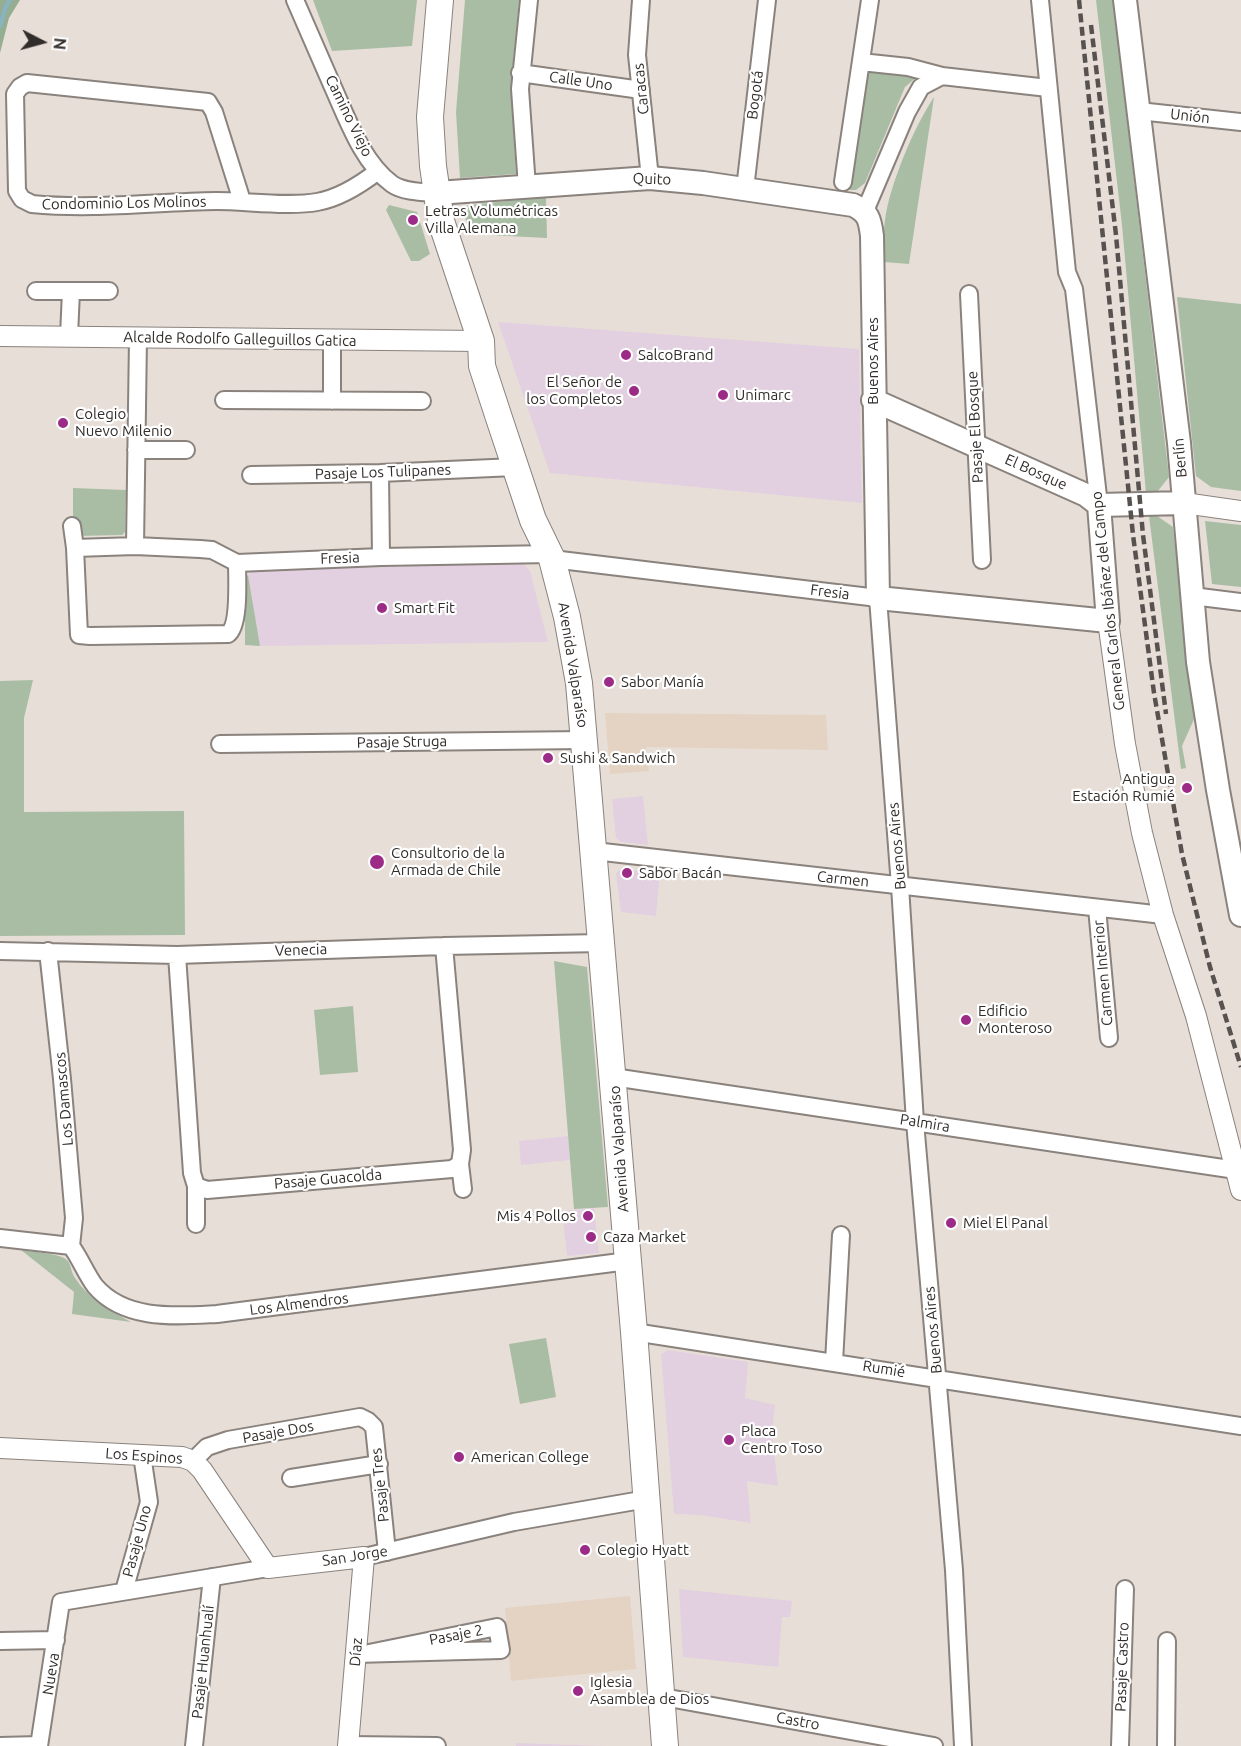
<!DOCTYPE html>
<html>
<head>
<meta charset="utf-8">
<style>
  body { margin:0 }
  #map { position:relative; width:1241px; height:1746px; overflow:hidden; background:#e8ded8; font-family:Ubuntu,sans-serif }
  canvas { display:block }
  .north { position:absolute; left:12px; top:12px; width:60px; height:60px; -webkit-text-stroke:4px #fff; paint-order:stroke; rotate:96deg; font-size:16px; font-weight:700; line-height:24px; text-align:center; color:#312d2b }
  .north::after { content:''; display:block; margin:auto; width:21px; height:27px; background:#312d2b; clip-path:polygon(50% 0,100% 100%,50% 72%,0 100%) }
</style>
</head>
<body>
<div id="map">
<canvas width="1241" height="1746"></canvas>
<div class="north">N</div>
</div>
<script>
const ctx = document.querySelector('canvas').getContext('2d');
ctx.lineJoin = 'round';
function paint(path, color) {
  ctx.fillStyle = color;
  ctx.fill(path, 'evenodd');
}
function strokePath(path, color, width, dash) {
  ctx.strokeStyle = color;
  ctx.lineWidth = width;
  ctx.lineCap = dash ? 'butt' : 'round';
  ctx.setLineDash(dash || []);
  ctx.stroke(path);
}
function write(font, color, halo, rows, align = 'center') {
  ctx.font = font + ' Ubuntu,sans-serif';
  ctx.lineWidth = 4.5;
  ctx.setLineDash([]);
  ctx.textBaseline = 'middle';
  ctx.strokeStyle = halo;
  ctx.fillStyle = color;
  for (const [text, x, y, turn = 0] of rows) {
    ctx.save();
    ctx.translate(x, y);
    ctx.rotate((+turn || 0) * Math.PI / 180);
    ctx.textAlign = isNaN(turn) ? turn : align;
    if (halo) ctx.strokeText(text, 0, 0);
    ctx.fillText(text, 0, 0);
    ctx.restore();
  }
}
const commercial = new Path2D(`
  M498,322l361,27 3,154 -312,-30z
  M522,561l8,10 18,71 -288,4 -12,-71 8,-10z
  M643,796l5,49 -27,-3 -5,-4 -4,-39z
  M621,869l39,4 -4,43 -35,-4 -5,-39z
  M568,1136l2,24 -49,5 -2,-24z
  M594,1208l5,45 -32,3 -5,-45z
  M668,1350l80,12 -3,36 30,7 -3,29 6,52 -31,-5 4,42 -51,-8 -26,-1 -13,-160z
  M679,1589l113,12 -2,16h-8l-4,50 -95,-10z
  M516,1743l88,3h-88z`);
const industrial = new Path2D(`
  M605,713l221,2 2,35 -182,-3 3,24 -39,3z
  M630,1596l6,73 -125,12 -6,-73z`);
const green = new Path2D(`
  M313,0h104l-5,46 -80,5z
  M465,0h54l-8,85 5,89 -56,4 -4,-66z
  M1096,0h17l56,477 -12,15 -11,1 -24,-268z
  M863,70l55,6 -13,11 -40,96 -9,7h-11z
  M934,97l-25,167 -25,-2c0,-14 -1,-29 1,-42 5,-36 29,-93 49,-123z
  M546,197l1,41 -78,-4 -5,-23 4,-6z
  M389,205l28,7 13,42 -11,7h-8l-25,-51z
  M1177,297l64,7v187l-30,-4 -15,-11z
  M73,488l53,2 -1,42 -3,3 -46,1 -3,-14z
  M1149,516h8l16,11 22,190 -13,29 4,22 -5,1z
  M1205,521l36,4v62l-29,-3z
  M248,575l12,71 -15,-1v-67z
  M33,680l-9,38v94l160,-1 1,124 -185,1v-255z
  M554,961l33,6 21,240 -34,2z
  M353,1006l5,66 -38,3 -6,-65z
  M21,1250c11,2 33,3 43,8 8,4 6,13 11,20 13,20 35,33 56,44l-59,-8 2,-22z
  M546,1338l10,59 -36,7 -11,-60z`);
const forest = new Path2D(`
  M0,0h20l-11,18 -9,35z`);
const stream = new Path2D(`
  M0,26l6,-20 4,-6`);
const minor = new Path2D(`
  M295,0c12,28 25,57 37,85 15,33 30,77 60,99 11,8 31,8 45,9
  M641,0l-4,55 13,123
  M1040,0l27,272 7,17 25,216
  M861,62l47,5 34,9
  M520,73l121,17
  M1139,111l102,11
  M843,182l27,-182
  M527,187l-7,-98 9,-89
  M745,189l22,-189
  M242,201l-28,-89 -6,-10 -181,-19 -7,4 -5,7 2,97 5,8 10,5c61,6 123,-2 184,-3 30,0 73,6 101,1 23,-4 43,-17 61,-31
  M865,211l42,-99 14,-25 21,-11 106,12
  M36,291h73
  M969,294l13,266
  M69,336l2,-45
  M332,340v61
  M224,400l198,1
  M136,450h50
  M380,473l1,84
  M251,475l129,-2 135,-6
  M72,526l3,22 4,87 11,1 138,-2c12,-9 9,-56 9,-71
  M135,546l3,-208
  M75,548l60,-2 65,3 12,1 25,13
  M552,559l326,39 22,288 15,236 39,448 9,176
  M237,563l144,-6 170,-3
  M1192,596l49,6
  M220,744l365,-4
  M594,851l569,64
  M1097,908l12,130
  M0,951l177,4 267,-9 158,-3
  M48,951l14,128 12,139 -3,28
  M177,955l15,218 4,13 11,4 245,-21 8,-5 2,-14 -18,-204
  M613,1077l623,93
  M460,1164l3,25
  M196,1186v38
  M0,1238l71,8c9,12 15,28 24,40 30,35 81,30 122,28l411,-53
  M634,1332l607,94
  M834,1362l7,-127
  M193,1461l14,-14 21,-7 132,-23 8,4 6,6 13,125
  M291,1478l88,-14
  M364,1557l150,-35 133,-23
  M124,1591l25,-89 -7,-47
  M0,1641l56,-1
  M356,1654l145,-4 -4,-23 -128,26
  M663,1697l271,49
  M348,1745l89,1
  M0,1746l39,-1
  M39,1746l22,-144 207,-34
  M194,1746l18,-169
  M1120,1746l5,-157
  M1166,1746l1,-105`);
const tertiary = new Path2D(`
  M0,336l481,5
  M1184,503l57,8
  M1108,621l17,123 17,89 21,82 33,101 45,174
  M0,1448l182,9 11,4 9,9 66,98 96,-11 -16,189`);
const secondary = new Path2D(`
  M1125,0l54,443 19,219 20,128 23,125
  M437,193l213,-15 53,5 150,22c15,7 17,14 19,31l6,362 230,23 -9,-116
  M873,400l213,95 13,10 85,-2`);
const primary = new Path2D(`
  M440,0l-10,117 3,49 8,55 40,120 1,25 16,49 35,105 19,39 15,58 12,66 55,649 31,414`);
const rail = new Path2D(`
  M1079,0l54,535 21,158 28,161 28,113 31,100
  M1091,25l25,210 27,300 23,179`);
const markers = [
  [413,220,6,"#9c2a87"],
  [626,355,6,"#9c2a87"],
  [634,391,6,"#9c2a87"],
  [723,395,6,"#9c2a87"],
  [63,423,6,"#9c2a87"],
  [382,608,6,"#9c2a87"],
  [609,682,6,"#9c2a87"],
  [548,758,6,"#9c2a87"],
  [1187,788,6,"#9c2a87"],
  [377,862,8,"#9c2a87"],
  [627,873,6,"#9c2a87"],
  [966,1020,6,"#9c2a87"],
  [588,1216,6,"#9c2a87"],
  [951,1223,6,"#9c2a87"],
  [591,1237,6,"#9c2a87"],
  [729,1440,6,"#9c2a87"],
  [459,1457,6,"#9c2a87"],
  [585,1550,6,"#9c2a87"],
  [578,1691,6,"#9c2a87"]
];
const streetNames = [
  ["Calle Uno",581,81,8],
  ["Caracas",641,89,-96],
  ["Bogotá",755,95,-83],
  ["Camino Viejo",349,116,64],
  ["Unión",1190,116,6],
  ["Quito",652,179,2],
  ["Condominio Los Molinos",124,203,-1],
  ["Alcalde Rodolfo Galleguillos Gatica",240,339,1],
  ["Buenos Aires",873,361,-90],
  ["Pasaje El Bosque",975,427,-93],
  ["Berlín",1180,458,-95],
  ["Pasaje Los Tulipanes",383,472,-2],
  ["El Bosque",1036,472,24],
  ["Fresia",340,558,-2],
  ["Fresia",830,592,7],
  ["General Carlos Ibáñez del Campo",1108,601,-96],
  ["Avenida Valparaíso",573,665,81],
  ["Pasaje Struga",402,742,-1],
  ["Buenos Aires",897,846,-95],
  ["Carmen",843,879,6],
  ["Venecia",301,950,-2],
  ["Carmen Interior",1103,973,-95],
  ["Los Damascos",64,1099,-95],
  ["Palmira",925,1123,9],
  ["Avenida Valparaíso",619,1149,-94],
  ["Pasaje Guacolda",328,1179,-5],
  ["Los Almendros",299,1304,-7],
  ["Buenos Aires",933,1330,-95],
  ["Rumié",884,1369,9],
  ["Pasaje Dos",278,1432,-10],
  ["Los Espinos",144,1456,4],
  ["Pasaje Tres",380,1485,-96],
  ["Pasaje Uno",137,1541,-75],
  ["San Jorge",355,1556,-9],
  ["Pasaje 2",456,1635,-11],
  ["Díaz",356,1652,-85],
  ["Pasaje Huanhualí",203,1662,-84],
  ["Pasaje Castro",1122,1667,-88],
  ["Nueva",51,1674,-81],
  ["Castro",798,1721,10]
];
const poiNames = [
  ["Letras Volumétricas",425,211],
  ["Villa Alemana",425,228],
  ["SalcoBrand",638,355],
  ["El Señor de",622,382,"right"],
  ["los Completos",622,399,"right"],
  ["Unimarc",735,395],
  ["Colegio",75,414],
  ["Nuevo Milenio",75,431],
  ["Smart Fit",394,608],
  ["Sabor Manía",621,682],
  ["Sushi & Sandwich",560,758],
  ["Antigua",1175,779,"right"],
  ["Estación Rumié",1175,796,"right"],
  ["Consultorio de la",391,853],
  ["Armada de Chile",391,870],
  ["Sabor Bacán",639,873],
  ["Edificio",978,1011],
  ["Monteroso",978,1028],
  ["Mis 4 Pollos",576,1216,"right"],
  ["Miel El Panal",963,1223],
  ["Caza Market",603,1237],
  ["Placa",741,1431],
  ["Centro Toso",741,1448],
  ["American College",471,1457],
  ["Colegio Hyatt",597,1550],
  ["Iglesia",590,1682],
  ["Asamblea de Dios",590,1699]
];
paint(commercial, '#e2d0e0');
paint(industrial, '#e4d3c2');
paint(green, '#a8bda4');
paint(forest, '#95ad91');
strokePath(stream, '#89b3bf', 4.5);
strokePath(minor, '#8a827c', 20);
strokePath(tertiary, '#8a827c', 22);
strokePath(secondary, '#8a827c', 26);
strokePath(primary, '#8a827c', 28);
strokePath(minor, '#fff', 16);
strokePath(tertiary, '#fff', 20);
strokePath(secondary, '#fff', 22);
strokePath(primary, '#fff', 26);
strokePath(rail, '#57524f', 4.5, [9, 4.5]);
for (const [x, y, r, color] of markers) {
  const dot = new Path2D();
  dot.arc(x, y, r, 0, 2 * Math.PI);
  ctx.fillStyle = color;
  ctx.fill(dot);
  strokePath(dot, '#fff', 2);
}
write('15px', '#312d2b', '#fff', streetNames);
write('15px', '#312d2b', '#fff', poiNames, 'left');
</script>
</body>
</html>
